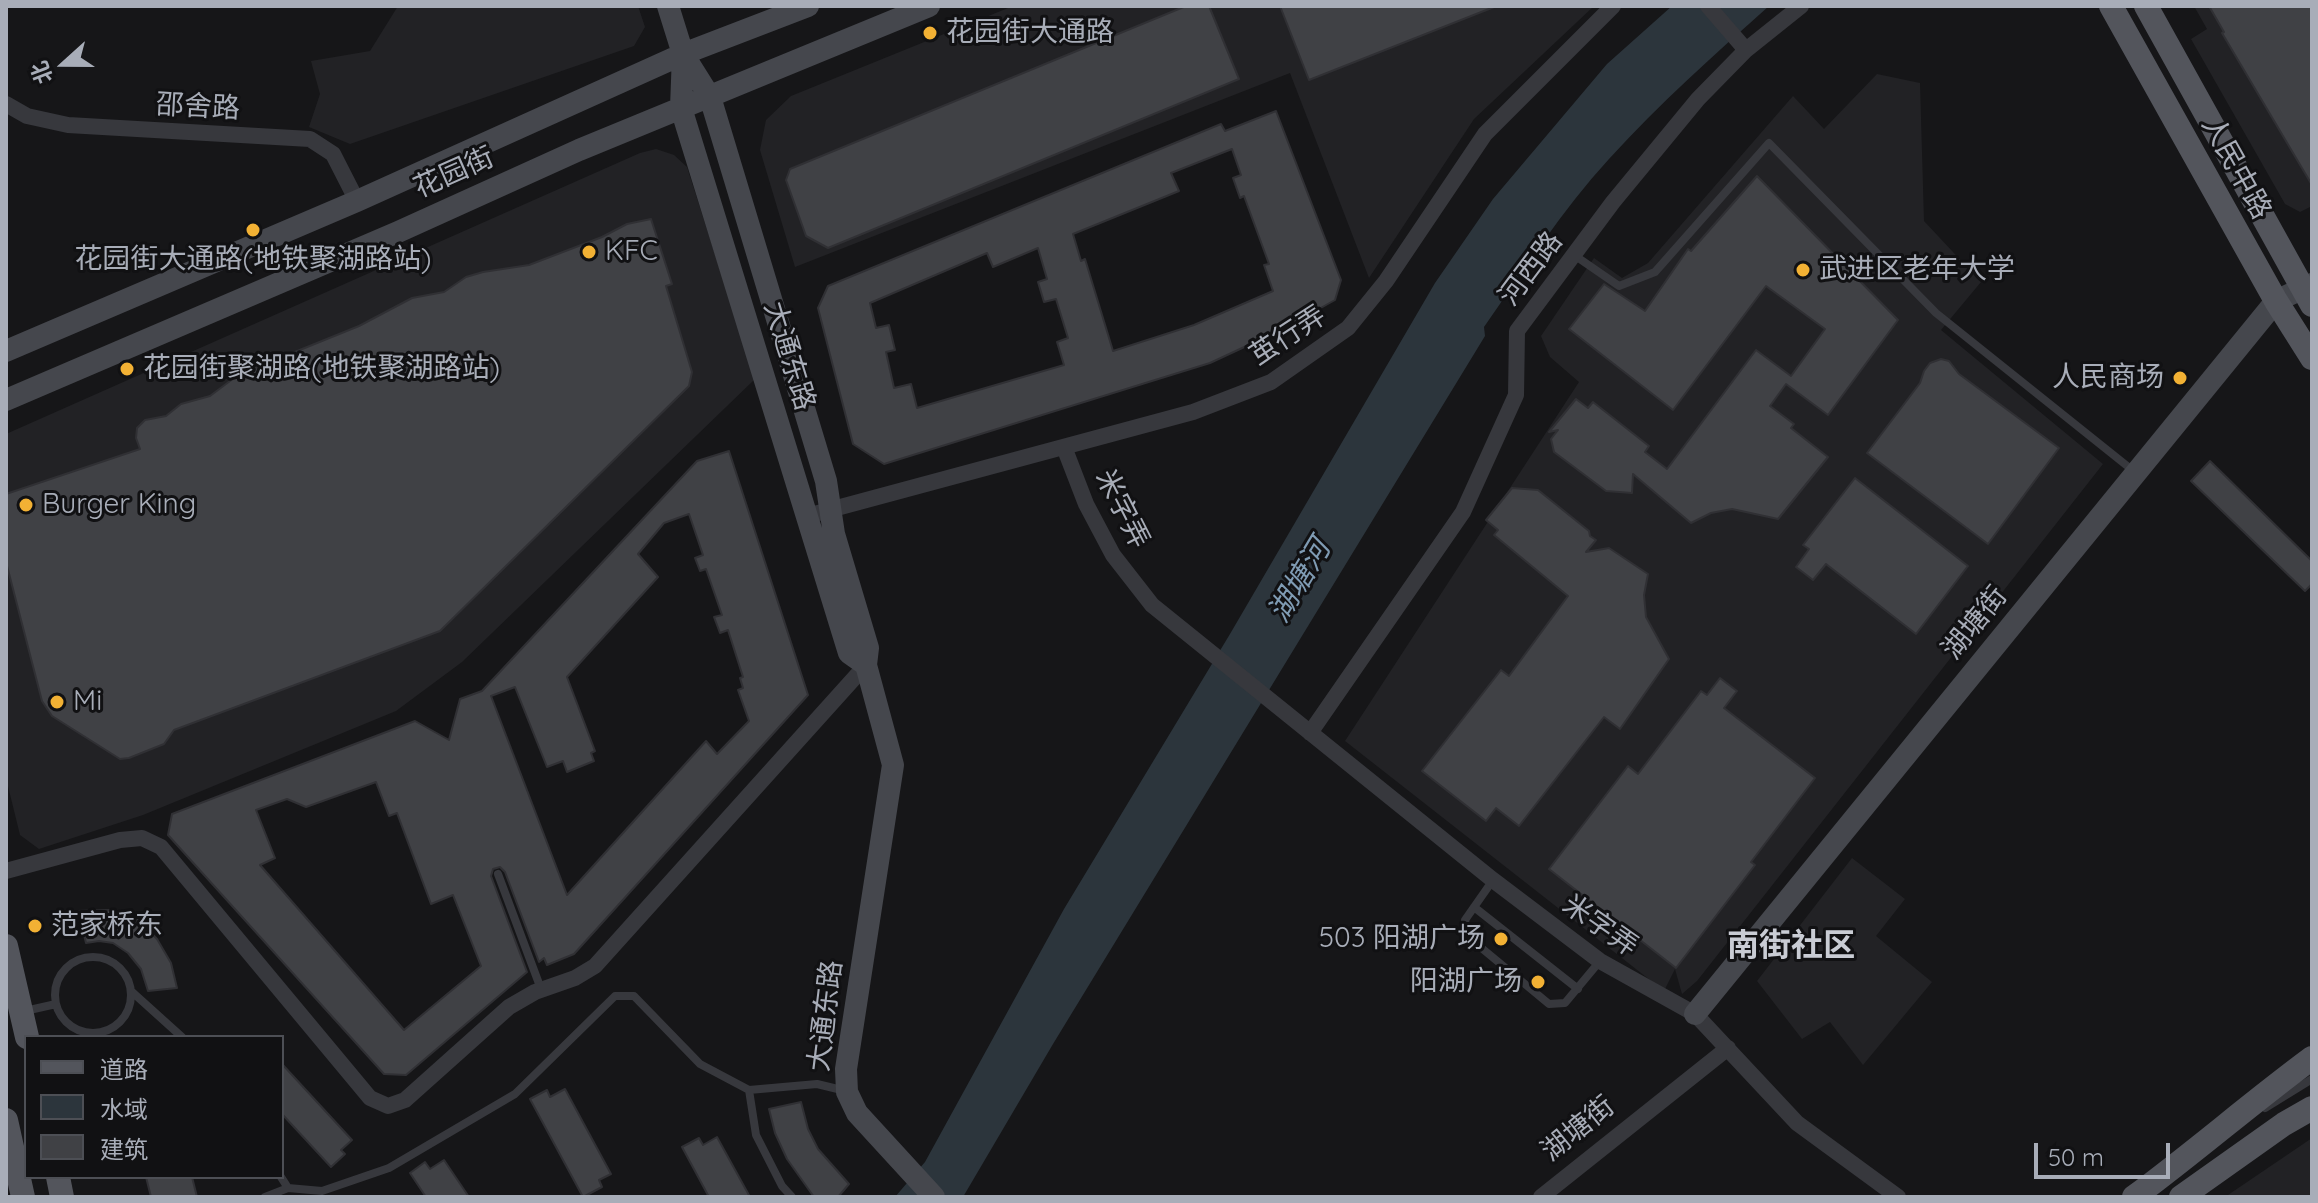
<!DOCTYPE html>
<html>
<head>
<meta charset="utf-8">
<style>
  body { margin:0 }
  #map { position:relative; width:2318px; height:1203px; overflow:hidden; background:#161618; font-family:Quicksand,"Noto Sans SC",sans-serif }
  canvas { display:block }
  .frame { position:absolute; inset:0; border:8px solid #a8adb8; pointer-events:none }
  .legend { position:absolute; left:24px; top:1035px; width:260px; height:144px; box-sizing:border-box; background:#111113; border:2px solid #4d4f55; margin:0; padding:10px 14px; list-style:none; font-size:24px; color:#a8adb8 }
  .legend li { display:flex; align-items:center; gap:16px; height:40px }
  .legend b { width:40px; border:2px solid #4d4f55 }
  .north { position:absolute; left:24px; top:24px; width:80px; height:80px; -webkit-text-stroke:6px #111113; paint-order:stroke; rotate:249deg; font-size:22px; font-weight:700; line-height:32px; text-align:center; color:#a8adb8 }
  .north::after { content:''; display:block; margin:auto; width:28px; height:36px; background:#a8adb8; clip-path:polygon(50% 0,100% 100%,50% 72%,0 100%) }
  .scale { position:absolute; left:2034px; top:1143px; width:136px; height:36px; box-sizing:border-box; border:4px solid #a8adb8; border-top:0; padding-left:10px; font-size:24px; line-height:28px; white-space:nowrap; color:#a8adb8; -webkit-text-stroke:6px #111113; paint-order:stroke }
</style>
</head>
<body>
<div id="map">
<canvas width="2318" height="1203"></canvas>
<div class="frame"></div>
<ul class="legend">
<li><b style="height:10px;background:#53555c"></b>道路</li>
<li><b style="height:22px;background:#2c353c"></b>水域</li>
<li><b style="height:22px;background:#404145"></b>建筑</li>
</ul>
<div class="north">北</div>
<div class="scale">50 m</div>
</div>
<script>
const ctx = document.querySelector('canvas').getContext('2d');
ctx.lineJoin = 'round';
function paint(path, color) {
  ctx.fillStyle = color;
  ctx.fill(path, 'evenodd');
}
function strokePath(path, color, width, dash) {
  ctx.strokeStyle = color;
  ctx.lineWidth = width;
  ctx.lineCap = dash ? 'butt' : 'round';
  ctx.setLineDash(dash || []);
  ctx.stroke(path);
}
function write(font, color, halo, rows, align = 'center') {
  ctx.font = font + ' Quicksand,"Noto Sans SC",sans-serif';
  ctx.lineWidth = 6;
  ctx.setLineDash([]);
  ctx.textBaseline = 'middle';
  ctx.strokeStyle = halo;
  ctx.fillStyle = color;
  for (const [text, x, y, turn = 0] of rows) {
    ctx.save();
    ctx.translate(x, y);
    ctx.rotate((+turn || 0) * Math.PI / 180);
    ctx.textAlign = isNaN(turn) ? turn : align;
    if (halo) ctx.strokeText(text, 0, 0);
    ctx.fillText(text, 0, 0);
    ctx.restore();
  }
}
const built = new Path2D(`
  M398,6h240l7,21 -11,19 -284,98 -41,-17 11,-33 -9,-33 59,-10z
  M1013,6h581l-120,113 -105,159 -79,-205 -495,194 -35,-117 6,-30 25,-24z
  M2194,6h118v200l-12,6 -15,-8 -94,-165 16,-10z
  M1877,74l43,9 4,138 57,61 -40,48 162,134 -406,517 -15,13 -7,-25 -11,22 -319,-250 234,-359 -29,-25 -9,-21 53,-78 28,20 26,-15 145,-167 31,33z
  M656,149l18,6 13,12 68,212 -293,283 -66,49 -253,104 -104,34 -19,-14 -14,-57v-344l634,-281z
  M1852,858l53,41 -29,37 56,46 -69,83 -33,-43 -28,17 -45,-58z
  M2312,1138v59h-87z`);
const water = new Path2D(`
  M1672,6h97c-55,49 -110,98 -160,153 -47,51 -85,111 -125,168l1,9 -432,708 -90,153h-68l30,-35 139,-253 166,-275 205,-351 58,-84 114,-135z`);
const building = new Path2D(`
  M1186,6h23l30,73 -411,169 -22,-12 -20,-56 4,-11z
  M1280,6h214v1l-185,73z
  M2209,6h103v179l-90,-152 2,-1z
  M1276,111l65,169 -6,20 -52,29 -73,34 -326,101 -31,-20 -35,-136 10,-22 393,-162 4,7zM1232,149l9,26 -8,3 7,20 4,-2 25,68 -5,1 9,26 -79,34 -81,26 -28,-92 -4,2 -8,-27 106,-43 -8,-18zM1038,248l9,31 -9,3 6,20 12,-3 12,39 -11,4 7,23 -147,43 -6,-24 -17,4 -8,-36 9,-2 -6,-25 -13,3 -6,-25 117,-50 6,14z
  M1757,176l141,144 -70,95 -42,-31 -16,22 24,18 -3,4 37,29 -50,62 -46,-10 -21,4 -20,10 -58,-49 -1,19 -26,-2 -52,-39 -3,-13 7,-9 -9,2 27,-33 12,9 5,-6 56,44 -4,6 22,17 89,-119 35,26 34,-47 -59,-43 -93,124 -104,-81 35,-45 41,27 43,-62 3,2z
  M651,219l21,65 -6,2 26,86 -3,14 -249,245 -266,99 -10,14 -35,14 -9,1 -68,-43 -10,-15 -36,-139v-68l134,-45 -4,-11 1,-10 8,-8 21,-4 15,-12 29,-8 28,-21 121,-49 53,-28 32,-6 22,-15 17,-5 46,-7 73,-28 25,-13z
  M1941,359l8,2 10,13 100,74 -71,96 -121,-91 53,-70 4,-12 6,-8z
  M729,451l79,244 -234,259 -27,11 -3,-7 -5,4 -34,-90 -5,-5 -7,2 -2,7 36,96 -121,103 -22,-1 -216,-239 4,-21 243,-93 34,19 11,-41 22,-8 215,-230zM689,514l14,41 -8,3 5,13 6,-2 16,46 -8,2 6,16 8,-3 15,47 -3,1 3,10 -5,2 11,31 -32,33 -11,-13 -139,154 -76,-199 24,-9 32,80 16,-6 4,11 27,-11 -3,-8 4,-2 -28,-74 91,-100 -20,-23 26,-31zM376,782l13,34 8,-3 34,91 22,-9 28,71 -77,64 -144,-165 15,-7 -19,-48 31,-11 19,8z
  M2210,461l102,100v23l-7,7 -114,-110z
  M1855,478l113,88 -52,68 -90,-70 -13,16 -17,-13 13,-18 -6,-4z
  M1512,488l26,2 51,41 1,5 6,4 -10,12 23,-4 39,26 -4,21 2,22 23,42 -49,70 -16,-12 -85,109 -23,-18 -10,13 -64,-50 79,-101 8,6 59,-80 -74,-61 4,-5 -12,-10z
  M1720,678l17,13 -13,17 91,70 -64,84 4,3 -79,103 -127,-99 79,-103 10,8 63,-83 6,4z
  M112,910l26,10 19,19 14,24 6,25 -29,3 -7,-22 -13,-16 -15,-10 -14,-2 -13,2 -8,-32z
  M282,1064l70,76 -11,10 4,4 -14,13 -49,-53z
  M565,1089l46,85 -12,6 3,7 -19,10 -53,-98 17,-9 3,7z
  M801,1102l7,27 10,20 31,35 -11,13h-24l-27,-38 -12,-26 -6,-24z
  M717,1137l33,60h-41l-27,-50 17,-9 4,7z
  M444,1160l25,37h-43l-16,-24 15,-11 5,7z
  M146,1177h46l5,20h-46z`);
const lane = new Path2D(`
  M1574,255l45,31 36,-14 114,-129 167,170 200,160
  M498,874l43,115
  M1493,880l-28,40 2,16 82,68 16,-1 35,-42
  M1474,907l104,82
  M55 995a38 38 0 1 1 76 0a38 38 0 1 1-76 0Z
  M131,991l51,46
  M25,1011l31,-7
  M749,1090l7,45 26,51 10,11
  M2265,1108l47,-29
  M281,1177l7,11 34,3 67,-23 126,-74 100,-98h19l66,68 49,26 68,-6 29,7
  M265,1197l23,-9`);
const street = new Path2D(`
  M1708,6l38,44
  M6,104l21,12 41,9 242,14 23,15 24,47
  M1064,447l22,57 27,51 39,50 341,275 107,81 95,53 102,109 101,74
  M807,516l386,-104 78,-30 77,-54 38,-47 99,-147 128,-128
  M1310,733l153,-221 53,-117 1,-64 96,-129 85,-103 48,-49 55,-44
  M6,871l114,-31 22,-2 19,9 209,251 18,8 17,-6 104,-93 26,-15 40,-14 20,-12 271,-301
  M1541,1197l187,-149`);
const secondary = new Path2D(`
  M668,6l15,48 27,43 116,384 8,53 34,114 -2,17 27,100 -47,304 1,23 10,21 77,84
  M683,54l-2,54 168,545 17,12
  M6,351l351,-150 326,-147 125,-48
  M6,400l392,-168 181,-82 350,-144
  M1695,1014l581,-713 36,-17`);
const primary = new Path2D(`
  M2111,6l165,295 36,57
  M2146,6l166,299
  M6,946l21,91
  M6,1120l17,77
  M58,1177l4,20
  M2134,1197c61,-45 117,-94 178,-139
  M2181,1197l103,-73 28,-16`);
const markers = [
  [930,33,8,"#f2b134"],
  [253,230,8,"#f2b134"],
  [589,252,8,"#f2b134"],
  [1803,270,8,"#f2b134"],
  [127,369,8,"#f2b134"],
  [2180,378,8,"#f2b134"],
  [26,505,8,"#f2b134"],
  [57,702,8,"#f2b134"],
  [35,926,8,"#f2b134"],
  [1501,939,8,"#f2b134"],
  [1538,982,8,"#f2b134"]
];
const poiNames = [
  ["花园街大通路",946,33],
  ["KFC",605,252],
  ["花园街大通路(地铁聚湖路站)",253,260,"center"],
  ["武进区老年大学",1819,270],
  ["花园街聚湖路(地铁聚湖路站)",143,369],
  ["人民商场",2164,378,"right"],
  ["Burger King",42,505],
  ["Mi",73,702],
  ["范家桥东",51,926],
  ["503 阳湖广场",1485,939,"right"],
  ["阳湖广场",1522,982,"right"]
];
const streetNames = [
  ["邵舍路",198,107,3],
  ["人民中路",2236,168,61],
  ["花园街",454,173,-24],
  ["河西路",1531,269,-53],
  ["茧行弄",1288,336,-33],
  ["大通东路",789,356,73],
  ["米字弄",1122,509,63],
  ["湖塘街",1975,623,-51],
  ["米字弄",1600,926,35],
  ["大通东路",826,1016,-83],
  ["湖塘街",1578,1129,-39]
];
const waterNames = [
  ["湖塘河",1300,581,-59]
];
const quarterNames = [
  ["南街社区",1791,946]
];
paint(built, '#222225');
paint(water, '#2c353c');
paint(building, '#404145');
strokePath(building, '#303034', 2);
strokePath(lane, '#37383d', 8);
strokePath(street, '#37383d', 16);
strokePath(secondary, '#45474d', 22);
strokePath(primary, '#53555c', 24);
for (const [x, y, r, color] of markers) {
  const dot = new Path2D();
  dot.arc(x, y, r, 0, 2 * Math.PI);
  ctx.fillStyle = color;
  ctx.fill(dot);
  strokePath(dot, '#111113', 3);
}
write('28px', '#a8adb8', '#111113', poiNames, 'left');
write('28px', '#a8adb8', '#111113', streetNames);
write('italic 30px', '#7f9bb3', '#111113', waterNames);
write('bold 32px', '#c9ccd4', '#111113', quarterNames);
</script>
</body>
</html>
